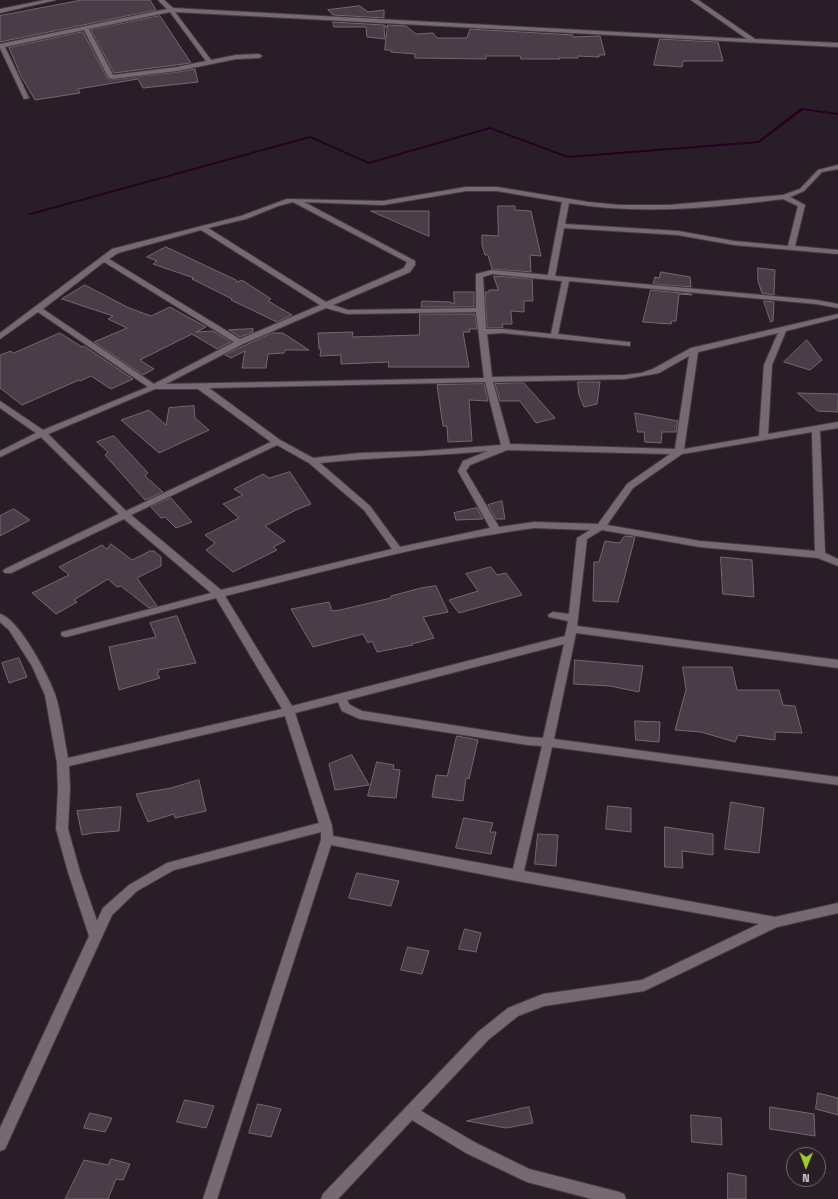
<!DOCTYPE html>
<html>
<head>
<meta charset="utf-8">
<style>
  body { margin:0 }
  #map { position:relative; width:838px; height:1199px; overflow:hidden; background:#291e27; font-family:"Space Grotesk",sans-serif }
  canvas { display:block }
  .north { position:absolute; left:786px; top:1147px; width:40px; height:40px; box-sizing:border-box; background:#291e27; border:1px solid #70666e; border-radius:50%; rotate:181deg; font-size:11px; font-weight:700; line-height:16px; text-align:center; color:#dad2d8 }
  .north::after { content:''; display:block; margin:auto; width:14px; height:18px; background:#a1c92a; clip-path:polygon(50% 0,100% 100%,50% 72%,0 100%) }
</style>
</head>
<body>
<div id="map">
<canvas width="838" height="1199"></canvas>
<div class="north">N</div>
</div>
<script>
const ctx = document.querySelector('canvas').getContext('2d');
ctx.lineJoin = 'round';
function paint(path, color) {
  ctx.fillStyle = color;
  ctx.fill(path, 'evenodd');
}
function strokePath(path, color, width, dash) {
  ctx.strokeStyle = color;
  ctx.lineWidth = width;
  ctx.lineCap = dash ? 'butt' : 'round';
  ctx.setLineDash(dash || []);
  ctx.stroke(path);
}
const stream = new Path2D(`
  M801,108l37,5v2l-35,-5 -44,33 -191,15 -78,-29 -121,35 -59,-26 -280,77 -3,-1 283,-78 59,26 121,-35 78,29 190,-15z`);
const building = new Path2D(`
  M82,0h68l6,10 -156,32v-26z
  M360,6l8,6 16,-2v8l-51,-3 -5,-5z
  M160,16l31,47 -77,10 -23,-43z
  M333,22l51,3 3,2h-3l1,12 -18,-2 -1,-10h-32z
  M388,25l18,1 10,8 17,-1 4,5h30l3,-9 103,6v2l27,-1 5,19h-6v2l-21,-1v2h-19l1,1h-39l-1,-3h-34v3l-71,-1v-4l-24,-2v-2h-6z
  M83,32l24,46 3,2 67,-8 18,-3 3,13 -55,6 -5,-9 -60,10 2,4 -45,7 -14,-24 -12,-28z
  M660,39l58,3 5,19h-40l-1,6 -28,-2z
  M498,206h17v4l16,1 10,45 -11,-1 1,17 -39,-3 -4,-14h-3l-3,-10v-10l16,1z
  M371,211h58v25z
  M166,247l70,33 1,2 5,-2 29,19 -3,2 24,14 -15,7 -46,-22 1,-1 -40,-20 2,-1 -41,-14 4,-3 -10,-4z
  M758,268l17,2 -1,25 -12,-2 -4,-12z
  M661,272l29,5 1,10 -38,-3 2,-7 4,1z
  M494,276l38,3 1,22h-9v11l-13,-1 1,13h-10l1,4h-16l-2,-36h4v-2h9z
  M85,285l44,23 22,8 19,-9 36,20 -10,5 17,-1 18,11 -14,7 -25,-15 -52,26 14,9 -11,6 -49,-33 33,-14 -19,-9 5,-3 -51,-17z
  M651,290l40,4 1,1 -13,-1 -3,27h-4l-1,3 -28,-2z
  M454,292h20v15h-53l1,-6 28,1 4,2z
  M764,301l10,1 -1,19 -2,1z
  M420,314h55l2,15h-8l1,3h-7l6,35h-81l1,-5 -48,2v-9l-21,1 1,-7h-2l-1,-16 35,-1 -1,5 67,-2z
  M253,329v3l-13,5 -11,-7z
  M60,333l22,14 2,-1 49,33 -22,10 -20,-13 -11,5 -1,-1 -57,25 -22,-17v-33l11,-4 2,2z
  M272,333h11l26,17h-24l-1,3 -16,1 -2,14h-24l3,-17 -14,7 -6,-3z
  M807,340l15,20 -12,10 -26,-8z
  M578,382h22l-3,22 -13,3 -5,-12z
  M524,383l31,35 -19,5 -16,-22h-20l-5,-17z
  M484,384l4,17 -19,-1 3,41 -24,1 -1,-16h-4l-6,-41z
  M798,393l40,1v18l-20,-1z
  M194,406l1,12 14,12 -50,23 -38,-33 28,-10 17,15 3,-17z
  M635,413l43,8 -2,11h-14l-1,11 -16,-1 -1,-10h-6z
  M114,436l34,37 -3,3 18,16 -18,8 -40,-45 3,-3 -11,-10z
  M290,472l21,32 -15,6 -31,16 20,15 -12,6 4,3 -44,22 -27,-22 9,-7 -10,-8 34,-17 -16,-14 20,-9 -9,-6 29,-15 6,4z
  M170,498h1l21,24 -16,6 -11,-11 -4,1 -10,-11z
  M502,501l3,18h-9l-8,-14z
  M477,508l6,11 -27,1 -2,-7z
  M14,509l16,11 -30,16v-20z
  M625,536l10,1 -17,65 -25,-1 1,-39h5l6,-21 14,2z
  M111,544l21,16 18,-9h4l7,6v9l-24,12 20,28 -8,2 -28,-22 -4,1 -9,-8 -34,21 3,2 -21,12 -24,-21 37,-18 -10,-8 43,-22 5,4z
  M721,557l31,3 2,37 -31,-3z
  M491,567l6,8 9,-2 16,22 -63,18 -10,-13 29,-9 -12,-17z
  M436,586l12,26 -25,5 11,21 -22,6 1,1 -36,7 -5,-11 -4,2 -5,-9 -50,13 -22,-38 38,-7 3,9 8,-1 51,-12v-2l30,-8z
  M177,616l19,47 -38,7 1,2 -2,1 3,5 -41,12 -10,-43 47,-10 -6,-14z
  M19,658l8,19 -18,6 -7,-20z
  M575,660l68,6 -4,26 -29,-6 -36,-2z
  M683,667h49l5,23h42l4,15 12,1 7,27 -27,-1v8l-37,-5 -3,7 -34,-10 -26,-2 11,-40z
  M635,721l25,1 -1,20 -23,-2z
  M457,736l21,4 -9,39 -3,-1 -3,23 -31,-4 4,-22 11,1z
  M352,755l17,30 -34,5 -6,-26z
  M377,762l17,3 -1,4 7,1 -4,28 -28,-2z
  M199,780l7,31 -31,7 -1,-4 -26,8 -12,-28 35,-6z
  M731,802l33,6 -5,45 -34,-4z
  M608,806l23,2v24l-25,-3z
  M121,807l-2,24 -26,2 -11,2 -5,-24z
  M464,818l29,5 -3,9h6l-5,22 -35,-6z
  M665,827l48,7v21l-31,-4 1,17 -18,-1z
  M538,834l20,1 -2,31 -21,-2z
  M357,873l42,8 -8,25 -42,-8z
  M465,929l16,4 -5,19 -17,-3z
  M408,947l21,4 -7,23 -21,-4z
  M818,1093l20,5v17l-22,-6z
  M185,1100l29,6 -8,22 -29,-6z
  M258,1104l23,5 -10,28 -22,-4z
  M529,1107l4,16 -27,5 -39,-7z
  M770,1107l44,7 1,22 -45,-7z
  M90,1113l22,5 -7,14 -21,-4z
  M691,1115l30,3 1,27 -30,-3z
  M111,1159l19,5 -7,16 -7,-1 -8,20h-43l19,-39 24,5z
  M728,1173l18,3v23h-18z`);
const minor = new Path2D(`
  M45,0h11l-56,13v-4z
  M158,0h6l9,8 574,31 -56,-39h7l57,39 83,4v4l-663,-35 36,48 25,-5 23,-1 3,2 -3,2 -23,1 -59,12 -66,8 -3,-2 -24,-47 -79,17 24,51 -5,1 -24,-51v-4l167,-35zM170,12l36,49 -29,6 -64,8 -24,-46z
  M838,165v4l-16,3 -18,19 -14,6 15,8 -10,41 43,4v4l-104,-9 -56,-10 -114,-7 -9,48 261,24 22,4v4l-22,-4 -247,-23 -11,53 69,8h3v4l-127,-13 -16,1 5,43 133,-2 16,-2 12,-4 38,-21 147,-34v4l-52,13 -14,34 -4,69 70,-12v6l-18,3 5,122 13,6v7l-20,-8 -118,-11 -98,-17 -15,9 -10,87 261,34v8l-262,-35 -22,106 284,38v8l-286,-38 -28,124 251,46 63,-14v10l-61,14 -133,64 -100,15 -26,10 -30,24 -67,71 55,32 53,26 90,23 5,2 2,5h-34l-65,-17 -61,-29 -54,-33 -74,79h-17l2,-5 155,-162 30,-24 35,-14 99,-14 117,-56 -242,-43 -186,-36 -114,354h-14l118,-359v-8l-147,38 -37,21 -25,24 -107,234 -5,2v-23l89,-192 -21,-64 -12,-43 2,-40 -1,-26 -12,-68 -13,-29 -23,-36 -9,-8v-8c19,5 48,61 55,80 6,18 9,44 13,64l214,-49 -66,-111 -150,39 -4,-1 -1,-2 1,-2 149,-39 -87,-74 -113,54h-6l-2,-2 2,-2 114,-55 -78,-77 -41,20v-6l36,-18 -36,-25v-7l43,29 105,-43 -110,-75 -38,27v-6l112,-84 129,-33 46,-17 96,2 83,-14h31l91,15 31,3h50l114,-10 17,-6 18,-19zM466,191h31l65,11 -14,73 -56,-5 -16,4v34l-128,2 -15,-5 77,-33 5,-7v-4l-111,-59 79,3zM783,199l15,7 -10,40 -54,-5 -56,-10 -113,-7 4,-21c71,12 143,5 214,-4zM293,202l114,60 -3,6 -78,34 -118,-74 38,-9 32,-13zM201,230l119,75 -80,34 -131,-80 9,-6zM104,262l130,80 -80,42 -111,-75zM492,274l70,7 -11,53 -48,-5h-17l-3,-52zM326,308l21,6 129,-2 8,66 -318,6 77,-40zM778,333l-14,32 -5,71 -75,13 14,-97zM689,356l-14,93 -165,-5 -17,-62 132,-3 34,-6zM485,382l16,63 -78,6 -63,2 -47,5 -33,-18 -71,-52zM155,389h43l73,53 -145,69 -78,-77zM812,432l3,119 -115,-10 -93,-16 26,-37 49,-34zM277,445l32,18 55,47 28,39 -171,41 -90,-75zM507,450l163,4 -43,30 -29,40 -64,-2 -35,5 -33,-56 4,-6zM488,451l-25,10 -5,10 32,57 -90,19 -30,-41 -50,-43c55,-6 112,-7 168,-12zM534,528l56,2 -13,8 -8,76 -16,-2 -5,3 1,2 19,4 -3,15 -273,70 -67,-110c102,-25 205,-54 309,-68zM564,644l-21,94 -15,-1 -166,-26 -12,-6 -3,-5zM338,702l4,9 18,8 168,26 14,1 -29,123 -180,-33 -1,-10 -37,-113zM285,716l34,107 -152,40 -38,22 -26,23 -6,13 -17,-49 -12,-43 2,-40 -1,-23z`);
paint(stream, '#250020');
paint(building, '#4a3d47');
strokePath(building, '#756771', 1);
strokePath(minor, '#453d44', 2);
paint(minor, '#776974');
</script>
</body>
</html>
